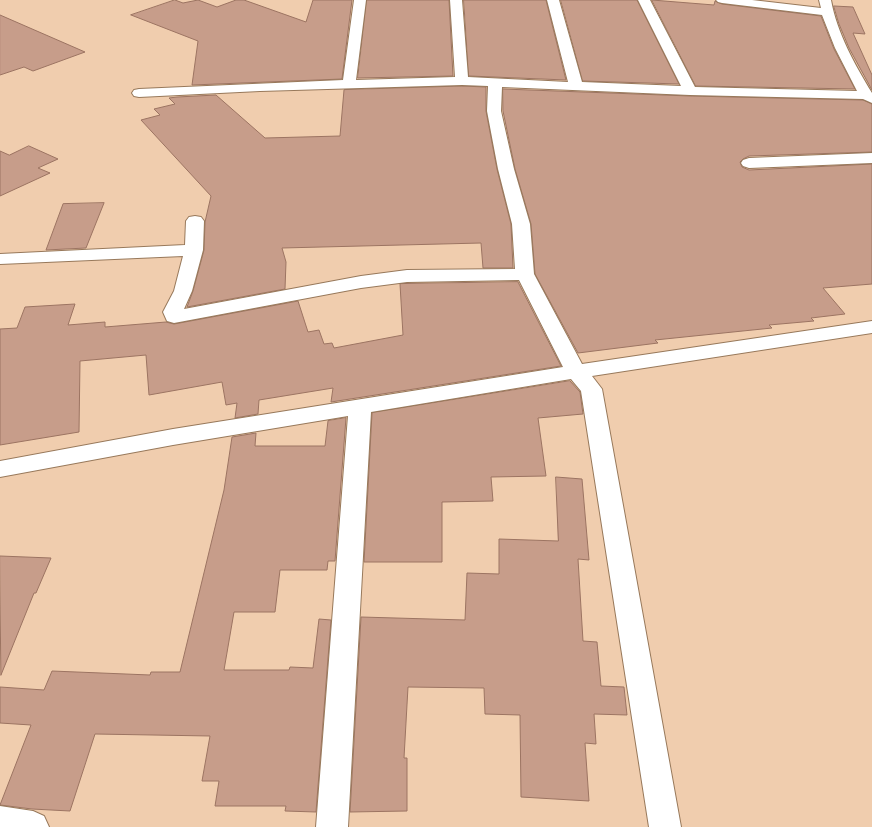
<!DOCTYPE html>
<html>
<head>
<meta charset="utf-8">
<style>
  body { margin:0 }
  canvas { display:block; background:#f0cdae }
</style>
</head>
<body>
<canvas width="872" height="827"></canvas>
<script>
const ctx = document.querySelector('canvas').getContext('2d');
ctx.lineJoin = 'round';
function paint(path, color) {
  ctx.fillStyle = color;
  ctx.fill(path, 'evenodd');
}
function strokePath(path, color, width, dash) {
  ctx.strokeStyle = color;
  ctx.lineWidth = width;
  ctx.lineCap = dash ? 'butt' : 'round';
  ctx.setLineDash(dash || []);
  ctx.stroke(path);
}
const building = new Path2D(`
  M175,0l8,3 15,-3 19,7 19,-7h8l62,22 7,-22h39l-10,79 -150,6 6,-44 -67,-26z
  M367,0h82l4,76 -95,2z
  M464,0h82l20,80 -97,-4z
  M561,0h76l42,84 -96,-3z
  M652,0l62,5 1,-4 7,3 99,12 13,33 21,40 -159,-3z
  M834,6l19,1 12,27 -12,-1 19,42v15l-23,-42 -10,-24z
  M0,15l85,37 -52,19 -9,-4 -24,8z
  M462,86l24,1v24l11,58 14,55 2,44h-30l-2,-25 -199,5 4,14 -1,27 -98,18 6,-16 11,-41 1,-28 6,-26 -70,-76 19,-5 -6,-6 21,-5 -6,-6 8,-1 39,-2 49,43 75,-2 4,-46z
  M503,89l187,7 173,4 9,4v48l-123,4 -6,3 -3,3 2,5 7,3 123,-6v120l-49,4 22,26 -34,4 3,3 -45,4 3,3 -117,12 3,3 -80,10 -43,-79 -4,-50 -16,-55 -12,-58z
  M29,146l29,13 -20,9 12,5 -50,23v-45l9,4z
  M104,203l-18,45 -40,2 17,-46z
  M518,282l43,84 -230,36 2,-14 -74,12 -1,14 -23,4 2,-15 -11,2 -4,-23 -73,13 -3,-40 -66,6 -1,71 -79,13v-116l17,-1 8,-21 50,-3 -7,21 37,-3v5l61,-5 8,2 124,-23 10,31 11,-2 5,14 8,-1 2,5 69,-13 -3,-51z
  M570,381l10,11 3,22 -45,4 8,58 -55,1 2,24 -51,1v60h-78l8,-149z
  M346,418l-11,143h-7l-1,9h-47l-5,42h-41l-10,58h65l1,-3 23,1 6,-49 12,1 -15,192 -31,-1 1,-5h-71l4,-25h-17l8,-45 -115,-2 -25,77 -38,-2 -32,-4 31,-80 -31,-2v-36l44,3 8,-19 98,4 1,-3h29l44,-182 8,-53 24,-4 -1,13h70l3,-25z
  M556,477l26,2 7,81 -11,-1 5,82 14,1 4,44 23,1 3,28 -33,-1 2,30 -11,-1 4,58 -68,-4 -1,-82 -35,-1 -1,-26 -76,-1 -4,71h3v53l-57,1 11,-195 104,3 2,-47 32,1v-35l59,2z
  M0,556l51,2 -15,35h-2l-33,82z`);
const street = new Path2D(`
  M354,0h12l-10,80 99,-3 -5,-77h12l6,77 100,5 -21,-82h12l23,82 99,4 -43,-86h12l45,87 162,4 -22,-43 -13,-33 -100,-12 -4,-1 -2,-2h36l69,8 -2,-8h12c6,33 24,65 41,93v10l-9,-4 -173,-4 -188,-8 -1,24 13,58 16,55 4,50 48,90 290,-43v12l-280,43 10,13 79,438h-32l-68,-436 -10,-12 -200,33 -23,415h-32l32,-411 -175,29 -173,32v-16l173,-32 390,-62 -44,-87 -112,2 -46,6 -187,35 -7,-2 -4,-9 11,-21 9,-35 -183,8v-10l185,-9 1,-24 3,-4 6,-1 6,1 3,4 -1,29 -11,41 -8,18 177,-33 46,-6 108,-1 -3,-45 -14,-55 -11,-58 1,-25 -26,-1 -202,6 -121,6 -5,-1 -2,-3 2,-3 5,-1 204,-9z
  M872,153v10l-123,5 -6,-2 -2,-3 2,-3 6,-2z
  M0,806l33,5 11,5 5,11h-49z`);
paint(building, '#c79d8a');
strokePath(building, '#9c7462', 1);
strokePath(street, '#98795b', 2);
paint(street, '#fff');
</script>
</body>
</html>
